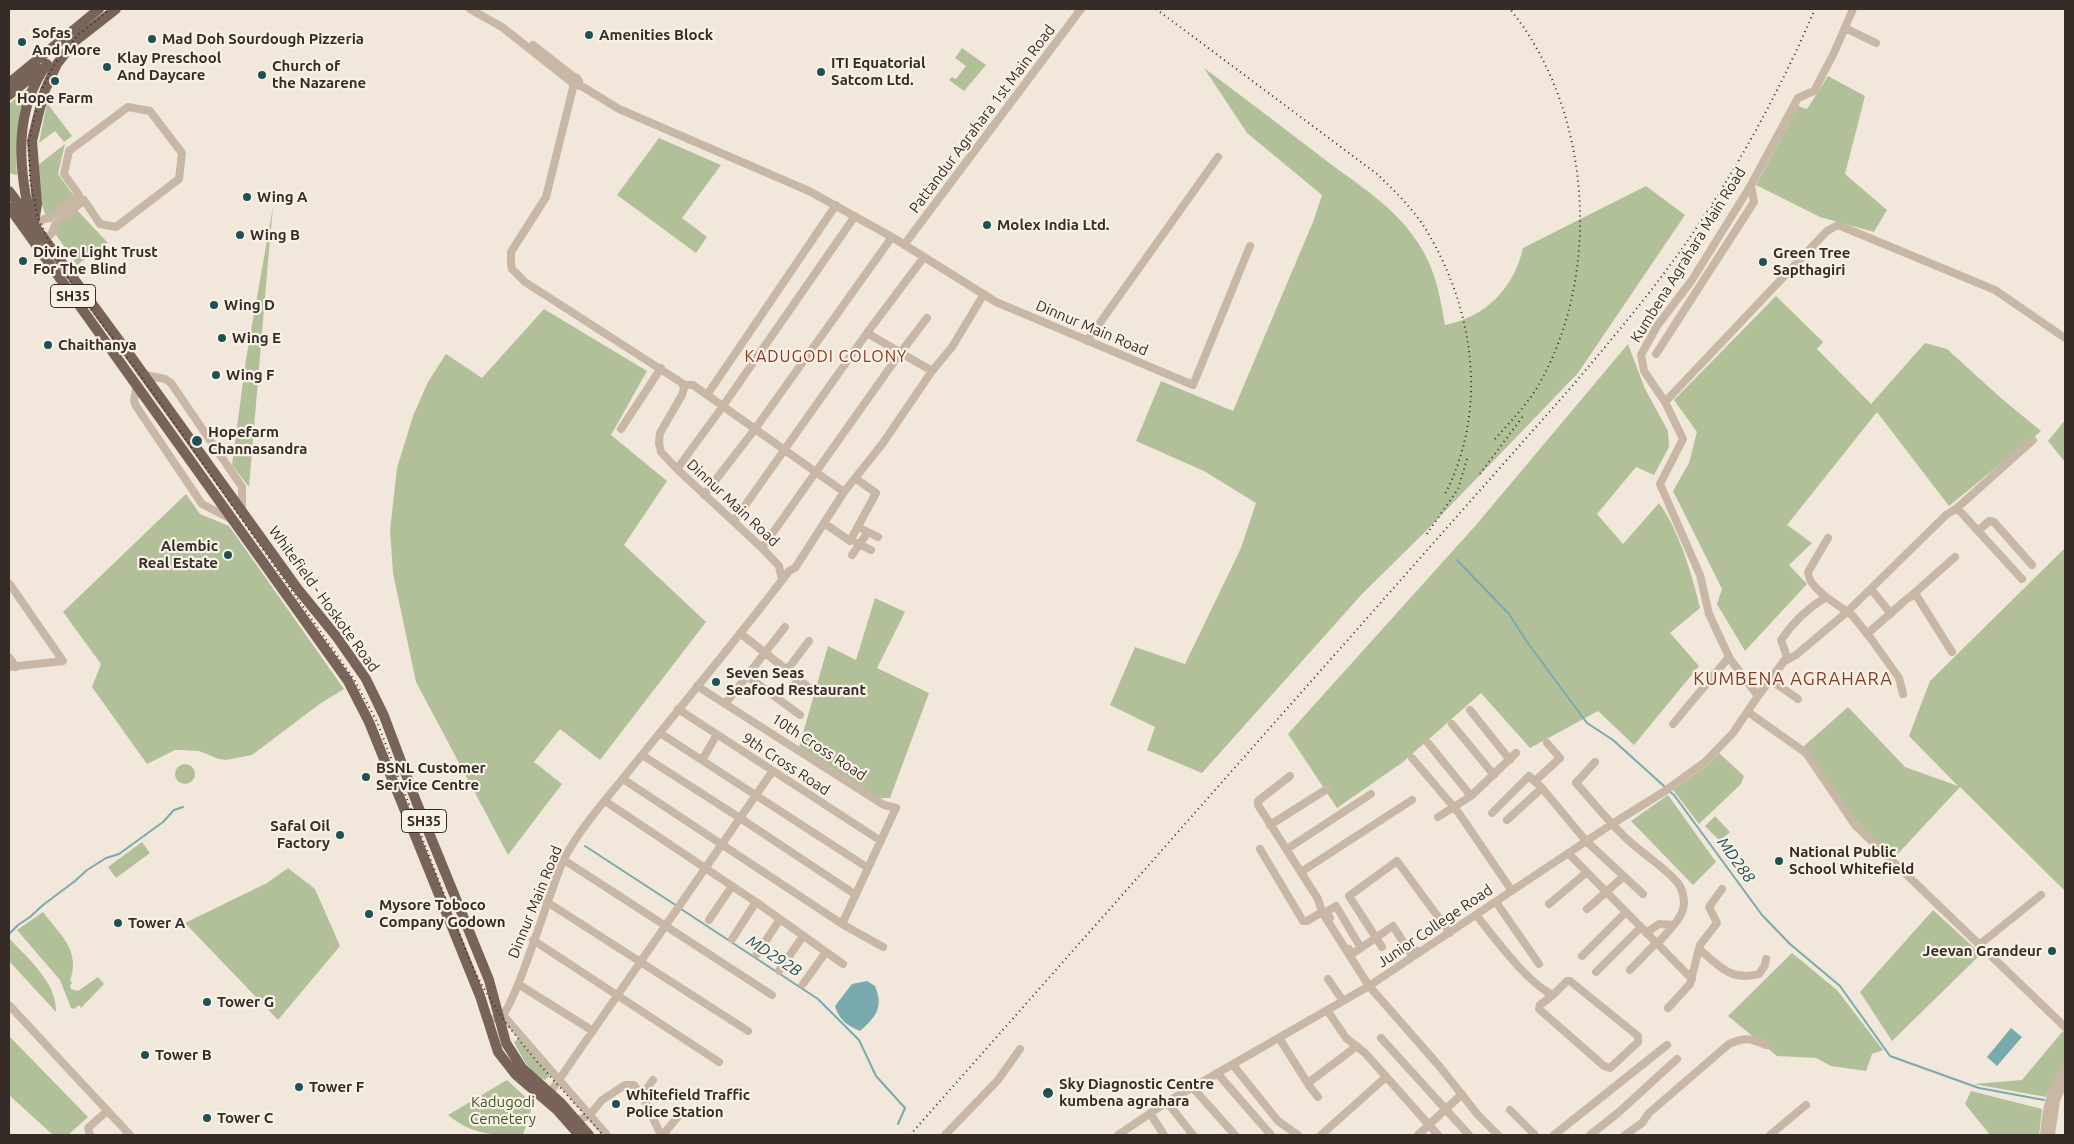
<!DOCTYPE html>
<html>
<head>
<meta charset="utf-8">
<style>
  body { margin:0 }
  #map { position:relative; width:2074px; height:1144px; overflow:hidden; background:#f1e7da; font-family:Ubuntu,sans-serif }
  canvas { display:block }
  .frame { position:absolute; inset:0; border:10px solid #352c27; pointer-events:none }
</style>
</head>
<body>
<div id="map">
<canvas width="2074" height="1144"></canvas>
<div class="frame"></div>
</div>
<script>
const ctx = document.querySelector('canvas').getContext('2d');
ctx.lineJoin = 'round';
function paint(path, color) {
  ctx.fillStyle = color;
  ctx.fill(path, 'evenodd');
}
function strokePath(path, color, width, dash) {
  ctx.strokeStyle = color;
  ctx.lineWidth = width;
  ctx.lineCap = dash ? 'butt' : 'round';
  ctx.setLineDash(dash || []);
  ctx.stroke(path);
}
function write(font, color, halo, rows, align = 'center') {
  ctx.font = font + ' Ubuntu,sans-serif';
  ctx.lineWidth = 4.5;
  ctx.setLineDash([]);
  ctx.textBaseline = 'middle';
  ctx.strokeStyle = halo;
  ctx.fillStyle = color;
  for (const [text, x, y, turn = 0] of rows) {
    ctx.save();
    ctx.translate(x, y);
    ctx.rotate((+turn || 0) * Math.PI / 180);
    ctx.textAlign = isNaN(turn) ? turn : align;
    if (halo) ctx.strokeText(text, 0, 0);
    ctx.fillText(text, 0, 0);
    ctx.restore();
  }
}
const green = new Path2D(`
  M962,48l24,17 -22,26 -15,-11 3,-3 4,2 10,-13 -11,-8z
  M1204,68c42,31 83,63 124,94 32,24 68,46 90,81 17,25 22,52 27,82 41,-8 69,-37 78,-77l123,-62 39,29 -107,158 -153,159 -63,62 -160,179 -55,-23 8,-23 -45,-22 25,-58 50,17 56,-116 15,-45 -52,-32 -68,-30 25,-60 72,30 80,-189 9,-27 -75,-62z
  M1828,76l37,20 -20,78 42,36 -13,22 -54,-15 -64,-32 42,-79 9,3z
  M29,87l1,2c-8,30 -16,56 -13,86l-8,-2v-69z
  M47,103l25,33 -8,6 -9,-11 -16,12z
  M659,138l62,27 -39,53 25,19 -11,16 -79,-58z
  M65,144l-7,30 16,22 -28,20 -4,-11 -5,-39z
  M273,207l-3,31 -21,249 -17,-22 14,-106z
  M76,209l32,34 -31,22 -23,-33 4,-9z
  M1776,296l47,46 -6,7 54,55 54,-61 22,6 55,50 39,32 -92,75 -72,-94 -90,113 25,18 -23,22 18,19 -62,67 -28,-47 5,-15 -49,-98 16,-28 8,-31 -23,-32z
  M544,309l103,62 -36,64 56,46 -43,64 82,77 -106,138 -40,-31 -26,33 28,22 -54,71 -92,-173 -23,-109 -3,-43 7,-62 16,-52 15,-34 18,-28 36,24z
  M1628,344l17,45 23,42 1,16 -15,28 -18,-8 -39,47 26,30 36,-41c19,25 34,74 41,105l-30,25 29,33 -65,79 -36,-34 -68,37 -49,-55 -78,69 -66,46 -49,-74 188,-209z
  M2065,420v42l-17,-21z
  M186,494l14,20 29,12 115,163 -23,14 -69,52 -26,5 -7,-1 -20,-8 -18,-1h-6l-28,14 -55,-77 9,-23 -38,-52z
  M2065,548v343l-105,-104 -67,72 -38,-40 -51,-73 44,-39 57,60 53,19 -49,-50 21,-55z
  M875,598l30,14 -28,56 52,25 -39,105h-13l-78,-51 29,-101 28,14z
  M1719,753l25,23 -3,8 -42,40 -26,-34 35,-25z
  M175 774a10 10 0 1 1 20 0a10 10 0 1 1-20 0Z
  M1668,795l48,67 -23,23 -62,-64z
  M1715,816l15,16 -10,9 -15,-15z
  M142,842l8,11 -34,25 -8,-11z
  M288,868l27,21 25,57 -62,74 -93,-97 82,-40z
  M1933,910l48,44 -89,87 -32,-49z
  M43,912c17,23 38,38 27,69l2,1 -2,4 1,3 7,2 20,-14 6,7 -23,24 -2,-3 -5,4 -3,-1 -11,-28 -43,-50z
  M9,938c18,20 48,44 47,74l-47,-51z
  M1792,953l45,37 46,60 -11,4 -6,17 -35,-5 -15,-8 -39,-2 -49,-40z
  M2063,1031l2,2v32l-12,17 -7,15 -72,-13 48,-4z
  M9,1036l79,81 -20,18h-15l-44,-40z
  M520,1038l30,37 -5,5c-15,-6 -24,-25 -31,-38z
  M507,1080l26,24 -10,31c-31,0 -51,0 -75,-20z
  M1971,1091l71,18 -3,26h-49l-25,-31z`);
const water = new Path2D(`
  M867,981l8,5c9,21 1,31 -15,45 -12,-5 -21,-11 -25,-25l17,-22z
  M2011,1028l11,9 -25,29 -10,-9z`);
const stream = new Path2D(`
  M1457,560l52,54 18,28 60,81 26,17 52,47
  M1668,790l6,5 88,120 28,29 50,42 50,70 89,32 65,12
  M585,846l92,60
  M681,909l137,90 41,41 17,36 29,32 -7,16
  M9,934l9,-9 12,-8 13,-12 32,-24 12,-11 19,-12 13,-4 44,-32 11,-12 9,-3`);
const minor = new Path2D(`
  M470,9l32,18 72,57 9,3 36,22 190,82 83,46 104,65 197,83 57,-139
  M1845,28l31,15
  M533,45l46,36
  M577,78l-3,6 -28,113 -35,55v13l1,4 13,13 157,101 2,5 -2,7 -22,38 -1,10 2,9 16,17 85,79 17,18 3,14
  M35,226l9,-7 6,-1 29,-23 -15,-21 5,-23 59,-44 22,4 32,42 -3,26 -63,48 -16,-3 -16,-24 -29,25 -3,8 -7,7
  M904,245l177,-236
  M867,333l65,38
  M1087,341l131,-184
  M1656,354l98,-152 -3,-17
  M145,375l20,4 6,4 71,104v24
  M137,384l-3,17 2,5 66,98 29,15
  M683,385h10l151,107
  M707,395l129,-190
  M1665,402l162,-171 11,-6 157,65 70,48
  M621,429l40,-61
  M677,469l46,-63 132,-190
  M704,495l51,-66 137,-192
  M1957,508l76,-68
  M734,521l133,-188 57,-76
  M824,523l26,18 26,-48 -21,-15
  M864,530l14,7
  M1978,531l11,-10 5,1 38,43
  M857,543l14,7
  M762,548l139,-196 26,-34
  M852,555l16,-23
  M9,583l54,78 -54,6
  M1871,589l20,25
  M1826,597c-8,-7 -17,-14 -18,-25l20,-34
  M1910,597l45,-40
  M740,633l72,57
  M1867,634l41,-36 8,-3 36,57
  M9,657l7,10
  M1783,662l13,-7 51,-43 99,-97 11,-7 65,71
  M787,670l22,-29
  M747,676l53,39
  M1769,679l29,20
  M697,686l174,111 13,8 12,3 -54,116
  M791,690l7,-11
  M1758,696l29,-39 -6,-17c12,-18 27,-32 45,-43l26,18 20,25 27,38 4,16
  M725,704l60,-77
  M678,709l203,132
  M1470,710l40,50
  M1748,712l58,41 49,72 210,202
  M1452,724l42,51
  M1673,724l56,-67
  M660,733l208,135
  M1428,743l43,53
  M642,755l98,63 32,-46
  M1412,758l46,54 54,79
  M702,760l14,-24
  M1595,762l-19,21c17,19 33,39 52,57 15,14 35,26 49,42 5,5 7,15 7,21 0,15 -18,30 -27,41
  M1290,776l-32,25v4l60,94 4,13 47,74 71,81 38,48 20,20
  M623,779l219,145 41,23
  M1535,781l25,-23 -13,-15
  M605,801l151,101 87,62
  M1492,813l37,-37 13,12 44,53 57,53
  M1438,817l33,-21 45,-43
  M1507,820l35,-32
  M1270,825l57,-36
  M1260,849l43,72h4l15,-9
  M1287,849l84,-55
  M1568,853l124,126
  M564,860l208,135
  M1301,872l111,-72
  M547,902l201,129
  M1496,902l43,62
  M1549,904l37,-31
  M1587,909l36,-32
  M1476,915c19,23 51,68 77,80l14,-14h3l68,55v6l-28,26 -6,-2 -65,-57 1,-4 13,-10
  M1330,918l-4,-6 10,-6 25,42
  M709,920l23,-34
  M1646,933l13,-9 14,1
  M732,939l24,-37
  M533,940l186,122
  M1979,945l62,-50
  M1382,947l-33,-51 48,-35 53,72
  M1349,949l3,5 41,-28 18,28 5,-4
  M1699,949c19,16 32,33 60,25l6,-9 1,-6
  M757,954l23,-35
  M1582,956l43,-43
  M1630,970l26,-27
  M779,971l24,-35
  M1596,972l44,-44
  M1328,979l15,22
  M518,984l75,47
  M803,984l23,-32
  M9,1005l121,130
  M1668,1008l22,-24 10,-39 17,-22 -8,-16 13,-18
  M1327,1010l19,28 19,15 73,82
  M503,1015l104,120
  M488,1020l12,-2c15,-10 51,-131 63,-157 17,-34 47,-66 70,-95 52,-65 106,-129 156,-195l6,-3 49,-76 39,-49 49,-72 20,-24 32,-53
  M1279,1038l31,49 8,10
  M1381,1038l88,97
  M1233,1065l45,56 20,14
  M1217,1073l54,62
  M653,1080l-11,15 19,40
  M1308,1083l49,-37
  M1193,1088l42,47
  M547,1097l193,-279 116,77
  M1167,1102l26,33
  M1510,1110l25,25
  M1150,1113l14,22
  M577,1120l12,-4 13,-16 23,-15h9l8,10
  M90,1135l-2,-7 18,-16
  M663,1135l17,-21
  M945,1135l53,-55 22,-31
  M1118,1135l49,-33 202,-116 243,-162 53,-33 40,-29 28,-29 25,-37 -28,-37 -21,-45 -9,-39 -40,-91 23,-45 -18,-37 -21,-31 -3,-16 16,-29 35,-46 59,-95 47,-87 16,-7 19,-36 20,-46
  M1321,1135l65,-58
  M1418,1135l44,-41
  M1554,1135l113,-90
  M1590,1135l29,-23 58,-53
  M1625,1135l17,-12 7,-10 80,-69c16,-7 21,-6 37,1
  M1770,1135l36,-30
  M2044,1135c2,-25 6,-46 21,-66
  M2051,1135l5,-35 9,-19`);
const major = new Path2D(`
  M70,45l46,-36
  M9,83l90,-74
  M9,95l32,-26
  M9,191l115,156 173,241 39,48 30,43 18,37 32,85 73,179 17,63 16,25 39,35 28,32
  M9,207l339,474 21,41 111,274 18,56 18,23 41,35 22,25
  M30,217c-12,-53 -16,-107 17,-153
  M34,223l3,-19 -5,-63 6,-25 7,-26 12,-26 17,-22`);
const rail = new Path2D(`
  M111,9l-32,25 -18,21 -8,12 -13,26 -11,48 1,38 8,39 27,56 89,120 201,287 22,41 93,239c30,68 85,119 133,174
  M1156,9l221,165c17,16 35,34 48,54 49,80 64,181 20,266
  M1495,439c15,-17 31,-33 43,-53 65,-112 54,-276 -28,-377
  M1480,474l43,-58
  M1427,534l31,-45 9,-30
  M910,1135l664,-751c36,-43 72,-85 105,-131 54,-76 99,-158 136,-244`);
const markers = [
  [589,35,5,"#1d5156"],
  [152,39,5,"#1d5156"],
  [22,42,5,"#1d5156"],
  [107,67,5,"#1d5156"],
  [821,72,5,"#1d5156"],
  [262,75,5,"#1d5156"],
  [55,81,5,"#1d5156"],
  [247,197,5,"#1d5156"],
  [987,225,5,"#1d5156"],
  [240,235,5,"#1d5156"],
  [23,261,5,"#1d5156"],
  [1763,262,5,"#1d5156"],
  [214,305,5,"#1d5156"],
  [222,338,5,"#1d5156"],
  [48,345,5,"#1d5156"],
  [216,375,5,"#1d5156"],
  [197,441,6,"#1d5156"],
  [228,555,5,"#1d5156"],
  [716,682,5,"#1d5156"],
  [366,777,5,"#1d5156"],
  [340,835,5,"#1d5156"],
  [1779,861,5,"#1d5156"],
  [369,914,5,"#1d5156"],
  [118,923,5,"#1d5156"],
  [2052,951,5,"#1d5156"],
  [207,1002,5,"#1d5156"],
  [145,1055,5,"#1d5156"],
  [299,1087,5,"#1d5156"],
  [1048,1093,6,"#1d5156"],
  [616,1104,5,"#1d5156"],
  [207,1118,5,"#1d5156"]
];
const shields = [
  [73,296,45],
  [424,821,45]
];
const shieldNames = [
  ["SH35",73,296],
  ["SH35",424,821]
];
const poiNames = [
  ["Sofas",32,33],
  ["And More",32,50],
  ["Amenities Block",599,35],
  ["Mad Doh Sourdough Pizzeria",162,39],
  ["Klay Preschool",117,58],
  ["And Daycare",117,75],
  ["ITI Equatorial",831,63],
  ["Satcom Ltd.",831,80],
  ["Church of",272,66],
  ["the Nazarene",272,83],
  ["Hope Farm",55,98,"center"],
  ["Wing A",257,197],
  ["Molex India Ltd.",997,225],
  ["Wing B",250,235],
  ["Divine Light Trust",33,252],
  ["For The Blind",33,269],
  ["Green Tree",1773,253],
  ["Sapthagiri",1773,270],
  ["Wing D",224,305],
  ["Wing E",232,338],
  ["Chaithanya",58,345],
  ["Wing F",226,375],
  ["Hopefarm",208,432],
  ["Channasandra",208,449],
  ["Alembic",218,546,"right"],
  ["Real Estate",218,563,"right"],
  ["Seven Seas",726,673],
  ["Seafood Restaurant",726,690],
  ["BSNL Customer",376,768],
  ["Service Centre",376,785],
  ["Safal Oil",330,826,"right"],
  ["Factory",330,843,"right"],
  ["National Public",1789,852],
  ["School Whitefield",1789,869],
  ["Mysore Toboco",379,905],
  ["Company Godown",379,922],
  ["Tower A",128,923],
  ["Jeevan Grandeur",2042,951,"right"],
  ["Tower G",217,1002],
  ["Tower B",155,1055],
  ["Sky Diagnostic Centre",1059,1084],
  ["kumbena agrahara",1059,1101],
  ["Tower F",309,1087],
  ["Whitefield Traffic",626,1095],
  ["Police Station",626,1112],
  ["Tower C",217,1118]
];
const streetNames = [
  ["Pattandur Agrahara 1st Main Road",982,119,-53],
  ["Kumbena Agrahara Main Road",1688,255,-58],
  ["Dinnur Main Road",1092,328,23],
  ["Dinnur Main Road",733,503,43],
  ["Whitefield - Hoskote Road",324,599,54],
  ["10th Cross Road",819,747,33],
  ["9th Cross Road",786,764,33],
  ["Dinnur Main Road",535,902,-68],
  ["Junior College Road",1435,926,-34]
];
const parkNames = [
  ["Kadugodi",503,1102],
  ["Cemetery",503,1119]
];
const neighbourhoodNames = [
  ["KADUGODI COLONY",826,357]
];
const waterNames = [
  ["MD288",1736,860,54],
  ["MD292B",774,956,33]
];
const quarterNames = [
  ["KUMBENA AGRAHARA",1793,679]
];
paint(green, '#b2c09a');
paint(water, '#79aaae');
strokePath(stream, '#79aaae', 2);
strokePath(minor, '#c9b7a6', 8);
strokePath(major, '#776358', 10);
strokePath(rail, '#352c27', 2, [1, 4]);
for (const [x, y, r, color] of markers) {
  const dot = new Path2D();
  dot.arc(x, y, r, 0, 2 * Math.PI);
  ctx.fillStyle = color;
  ctx.fill(dot);
  strokePath(dot, '#f9f1e6', 2);
}
for (const [x, y, w] of shields) {
  const box = new Path2D();
  box.roundRect(x - w / 2, y - 11.5, w, 23, 4);
  ctx.fillStyle = '#f9f1e6';
  ctx.fill(box);
  strokePath(box, '#352c27', 1);
}
write('bold 14px', '#352c27', null, shieldNames);
write('bold 15px', '#352c27', '#f9f1e6', poiNames, 'left');
write('15px', '#352c27', '#f9f1e6', streetNames);
write('15px', '#43532b', '#f9f1e6', parkNames);
ctx.letterSpacing = '1px';
write('16px', '#833b21', '#f9f1e6', neighbourhoodNames);
ctx.letterSpacing = '0px';
write('italic 16px', '#1d5156', '#f9f1e6', waterNames);
ctx.letterSpacing = '1px';
write('18px', '#833b21', '#f9f1e6', quarterNames);
ctx.letterSpacing = '0px';
</script>
</body>
</html>
